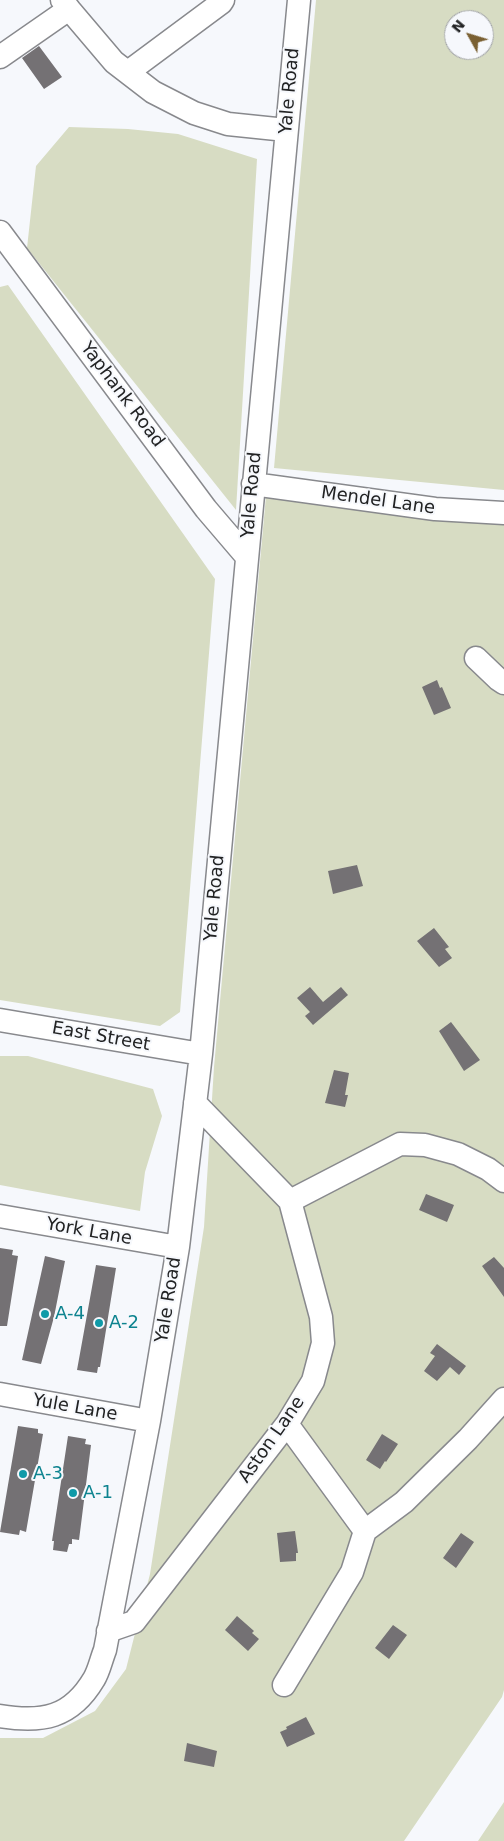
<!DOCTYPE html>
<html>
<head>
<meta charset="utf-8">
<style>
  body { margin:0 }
  #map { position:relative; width:504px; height:1841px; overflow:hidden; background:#f6f8fc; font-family:"DejaVu Sans",sans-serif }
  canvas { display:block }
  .north { position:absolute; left:444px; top:10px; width:50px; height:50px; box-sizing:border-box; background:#f6f8fc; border:1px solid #a1a3a6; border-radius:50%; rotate:309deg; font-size:14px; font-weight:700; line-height:20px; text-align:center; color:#222324 }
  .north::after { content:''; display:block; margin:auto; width:18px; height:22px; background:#7a6032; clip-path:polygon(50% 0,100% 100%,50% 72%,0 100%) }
</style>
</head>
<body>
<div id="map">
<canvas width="504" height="1841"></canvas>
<div class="north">N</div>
</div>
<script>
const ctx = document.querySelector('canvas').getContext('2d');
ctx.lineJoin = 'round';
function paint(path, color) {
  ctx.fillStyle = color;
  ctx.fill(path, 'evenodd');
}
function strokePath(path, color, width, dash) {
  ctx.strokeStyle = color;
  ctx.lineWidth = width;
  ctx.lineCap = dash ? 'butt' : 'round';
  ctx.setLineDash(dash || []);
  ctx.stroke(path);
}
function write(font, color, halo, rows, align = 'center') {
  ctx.font = font + ' "DejaVu Sans",sans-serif';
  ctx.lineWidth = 4;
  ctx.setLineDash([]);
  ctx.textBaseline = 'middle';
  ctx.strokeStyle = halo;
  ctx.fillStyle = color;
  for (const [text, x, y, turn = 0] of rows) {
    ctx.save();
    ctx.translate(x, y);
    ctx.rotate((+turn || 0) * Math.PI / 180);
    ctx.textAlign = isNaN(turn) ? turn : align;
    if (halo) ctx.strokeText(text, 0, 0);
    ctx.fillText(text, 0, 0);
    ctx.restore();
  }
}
const green = new Path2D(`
  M316,0h188v490l-230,-22zM454,20h30v30h-30z
  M69,127l59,2 50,5 79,25 -21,351 -209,-262 9,-82z
  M8,285l207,294 -35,433 -20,14 -160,-26v-713z
  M266,496l238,26v1168l-2,7 -98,144h-404v-103h43l52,-27 31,-42 24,-95 54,-347 10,-160z
  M0,1056h28l125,33 9,27 -17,56 -5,39 -140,-26z
  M504,1802v39h-26z`);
const building = new Path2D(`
  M39,46l23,31 -18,12 -22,-31z
  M437,680l3,8 2,-1 9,21 -17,7 -12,-28z
  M357,865l6,21 -30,8 -5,-23z
  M434,928l15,19 -4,2 7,9 -13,9 -22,-26z
  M310,987l13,15 18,-15 7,8 -35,30 -8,-9 5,-4 -13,-14z
  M451,1022l29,38 -16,11 -25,-40z
  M334,1070l15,3 -4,22h3l-3,12 -20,-4z
  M426,1194l28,11 -7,17 -28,-12z
  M0,1248l13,2 -1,5 6,1 -11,70h-7z
  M45,1256l20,5 -11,56 -13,47 -19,-4z
  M494,1257l10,11v29l-22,-31z
  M96,1265l20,3 -16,99h-2l-1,6 -20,-3z
  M437,1344l29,22 -7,9 -9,-8 -13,14 -13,-10 11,-15 -5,-3z
  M18,1426l20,3v4l5,1 -17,98 -6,-2 -1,5 -19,-3z
  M382,1434l16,10 -12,18 -1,-1 -5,8 -14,-9z
  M68,1436l18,3 -1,5 6,1 -12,95 -7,-1v5h-3l-2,8 -14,-2 1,-9h-2z
  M295,1531l3,22h-2v8l-16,1 -3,-29z
  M461,1533l13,9 -18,26 -13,-10z
  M237,1616l17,15 -2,2 7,6 -11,12 -23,-21z
  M393,1625l14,10 -18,24 -14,-11z
  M306,1717l9,17 -28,13 -7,-15 7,-3 -1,-2z
  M187,1743l30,8 -3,16 -30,-6z`);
const minor = new Path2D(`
  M69,9l45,53 39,30 41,21 34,11 58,6
  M0,57l69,-48 -7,-9
  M128,72l93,-69 2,-3
  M0,232l206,277 41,48
  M253,484l182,25 69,4
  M476,658l22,21 6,4
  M0,1020l201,34
  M195,1103l95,98
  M0,1216l178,31
  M0,1394l149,27
  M287,1424l78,107
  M108,1631l26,-9 153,-198 26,-43 10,-38 -2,-26 -31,-116 110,-57 25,1 33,9 30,15 16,12
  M284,1685l68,-113 13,-41 39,-29 64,-63 36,-40
  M0,1716c42,7 71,2 94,-37 5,-8 7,-19 11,-29l44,-229 29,-174 23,-193 98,-1054`);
const markers = [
  [45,1314,5,"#0f9aa8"],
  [99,1323,5,"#0f9aa8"],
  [23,1474,5,"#0f9aa8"],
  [73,1493,5,"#0f9aa8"]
];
const streetNames = [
  ["Yale Road",290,91,-85],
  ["Yaphank Road",122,395,53],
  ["Yale Road",252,495,-85],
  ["Mendel Lane",378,501,8],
  ["Yale Road",215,898,-85],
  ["East Street",101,1037,10],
  ["York Lane",89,1232,10],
  ["Yale Road",169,1300,-81],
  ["Yule Lane",75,1408,10],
  ["Aston Lane",272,1440,-55]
];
const cultureNames = [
  ["A-4",55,1314],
  ["A-2",109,1323],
  ["A-3",33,1474],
  ["A-1",83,1493]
];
paint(green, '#d7dcc3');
paint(building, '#747174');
strokePath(minor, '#88898d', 25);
strokePath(minor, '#fff', 22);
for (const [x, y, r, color] of markers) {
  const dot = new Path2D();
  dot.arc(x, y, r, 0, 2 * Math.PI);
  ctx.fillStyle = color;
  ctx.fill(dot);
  strokePath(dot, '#f6f8fc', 2);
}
write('18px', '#222324', '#f6f8fc', streetNames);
write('18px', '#0d838f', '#f6f8fc', cultureNames, 'left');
</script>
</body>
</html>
